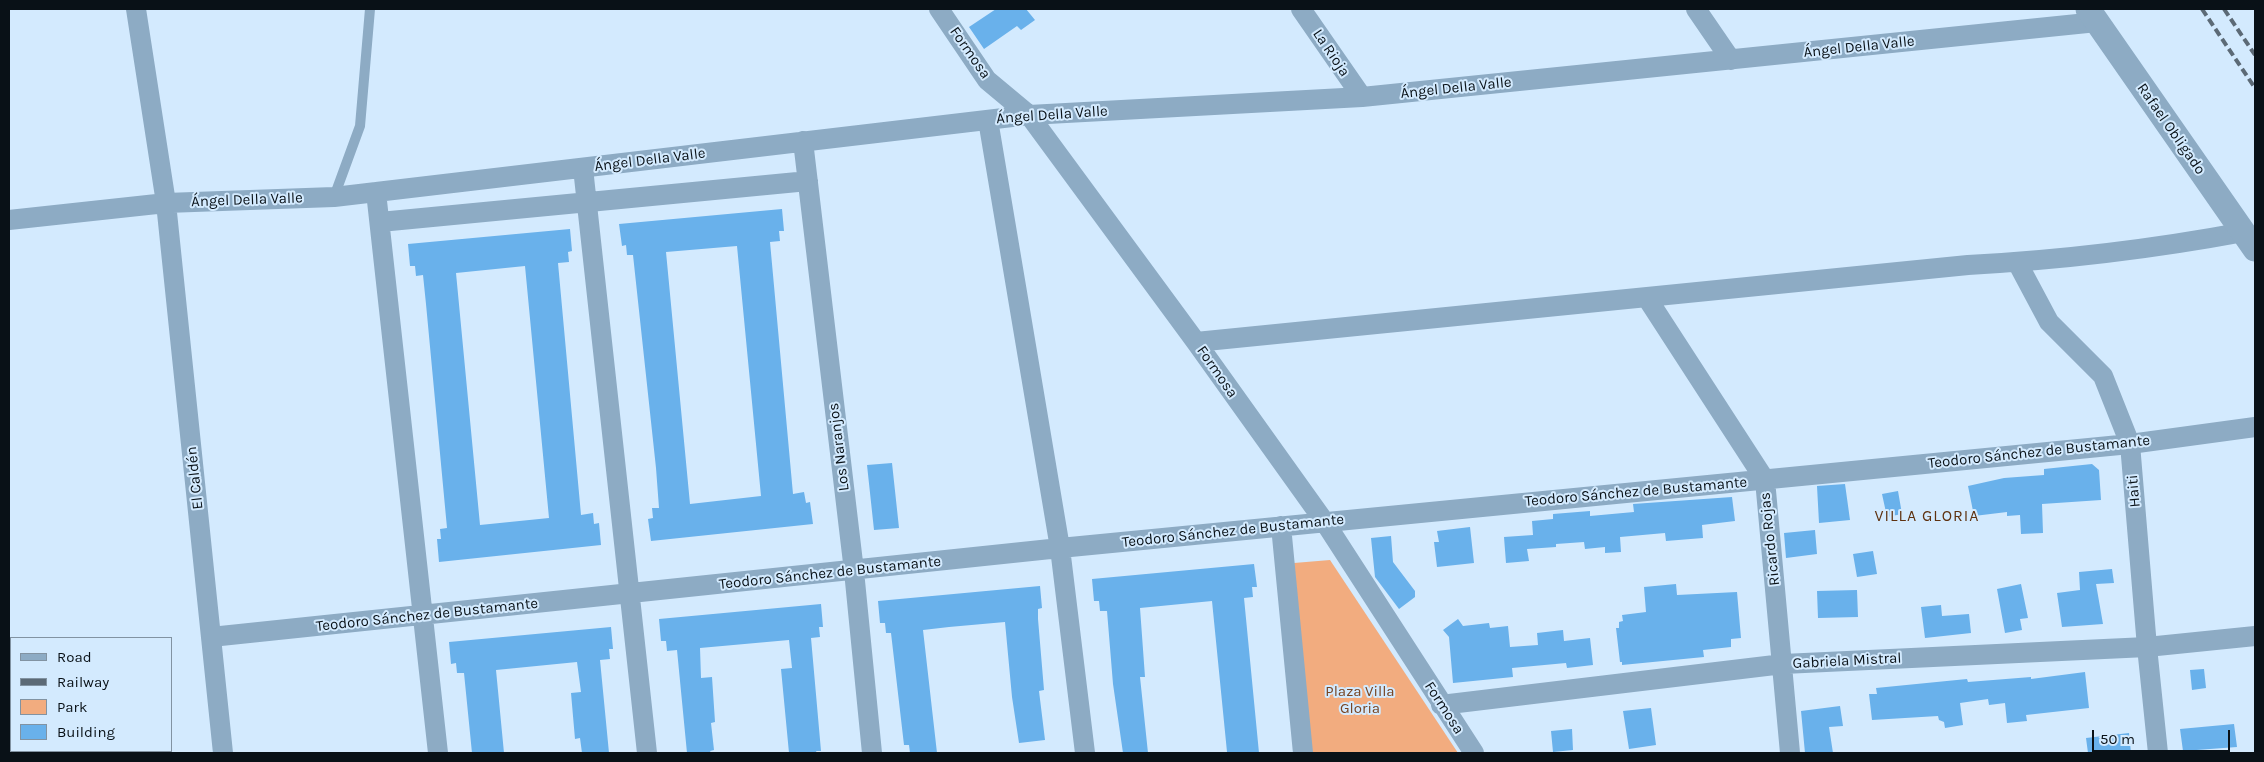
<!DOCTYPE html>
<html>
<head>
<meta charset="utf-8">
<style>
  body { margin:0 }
  #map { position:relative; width:2264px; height:762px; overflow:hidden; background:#d3eafe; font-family:Karla,sans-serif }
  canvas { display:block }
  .frame { position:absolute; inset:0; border:10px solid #091117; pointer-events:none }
  .legend { position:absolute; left:10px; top:637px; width:162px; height:115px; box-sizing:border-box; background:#d3eafe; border:1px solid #8293a2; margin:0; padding:6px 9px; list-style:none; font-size:15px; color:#091117 }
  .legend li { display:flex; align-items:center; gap:10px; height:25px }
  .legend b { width:25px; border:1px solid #8293a2 }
  .scale { position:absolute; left:2092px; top:730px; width:138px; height:22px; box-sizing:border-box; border:2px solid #091117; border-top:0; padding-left:6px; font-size:15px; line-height:18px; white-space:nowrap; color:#091117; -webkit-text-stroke:4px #d3eafe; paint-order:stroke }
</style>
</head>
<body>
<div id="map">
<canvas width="2264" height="762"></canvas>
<div class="frame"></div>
<ul class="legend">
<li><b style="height:6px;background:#8dabc4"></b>Road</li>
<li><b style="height:6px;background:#5c6a76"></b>Railway</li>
<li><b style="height:14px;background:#f2ac7f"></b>Park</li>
<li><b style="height:14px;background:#69b1eb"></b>Building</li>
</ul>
<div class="scale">50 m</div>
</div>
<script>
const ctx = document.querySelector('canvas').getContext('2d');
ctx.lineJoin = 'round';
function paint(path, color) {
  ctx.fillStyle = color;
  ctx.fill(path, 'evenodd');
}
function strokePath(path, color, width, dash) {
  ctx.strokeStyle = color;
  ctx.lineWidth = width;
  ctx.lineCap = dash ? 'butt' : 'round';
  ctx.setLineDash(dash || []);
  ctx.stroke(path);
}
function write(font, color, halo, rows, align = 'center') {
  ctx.font = font + ' Karla,sans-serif';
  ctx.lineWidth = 4;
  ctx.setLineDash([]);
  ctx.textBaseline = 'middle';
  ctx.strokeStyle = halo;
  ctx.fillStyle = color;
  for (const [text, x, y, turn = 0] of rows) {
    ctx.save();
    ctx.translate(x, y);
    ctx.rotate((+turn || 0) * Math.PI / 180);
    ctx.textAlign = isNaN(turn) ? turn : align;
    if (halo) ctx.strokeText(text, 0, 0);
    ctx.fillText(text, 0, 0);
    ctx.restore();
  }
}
const green = new Path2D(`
  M1330,560l128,193h-146l-18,-190z`);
const building = new Path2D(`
  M996,9h30l9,11 -14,10 -4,-4 -33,23 -15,-22z
  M782,209l2,22h-5l1,10 -10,1 23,252 11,-2 2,11 4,-1 3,22 -162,17 -3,-22 5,-1 -1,-10h7l-3,-40 -23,-213h-6l-1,-10 -4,1 -3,-22zM737,246l24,250 -71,8 -24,-252z
  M570,229l2,22 -4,1 1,10 -11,1 23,252 12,-2 1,11 5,-1 2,22 -162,17 -2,-23h4l-1,-10 7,-1 -21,-224 -3,-29 -7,1 -1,-10h-5l-2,-22zM525,266l24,252 -69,7 -24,-252z
  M892,463l7,65 -25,2 -7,-65z
  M2092,464l7,6 2,30 -59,4 1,29 -22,1 -1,-19 -13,1v-4l-33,4 -6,-30 36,-8 40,-3v-6z
  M1845,484l5,36 -31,3 -2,-37z
  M1898,491l4,23 -15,3 -5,-23z
  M1732,497l3,24 -33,4 1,13 -37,3 -1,-8 -45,4 1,15 -16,1v-6l-20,2 -1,-7 -28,2v3l-29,2 2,12 -23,2 -2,-26 29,-2 -1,-14 21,-2v-5l37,-3v5l44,-4 -1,-8z
  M1470,527l4,36 -37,4 -3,-25h5l-2,-11z
  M1815,530l2,24 -31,4 -2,-25z
  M1391,536l2,26 22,29v6l-16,12 -24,-32 -4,-39z
  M1873,551l4,23 -20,3 -4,-23z
  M1254,564l3,23h-5l1,10 -9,1 15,155 -32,-1 -15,-151 -72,7 5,69h-5l8,76h-25l-10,-69 -6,-73h-7l-1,-10h-5l-2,-22z
  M2112,569l2,14 -18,1 7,40 -41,3 -5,-34 23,-3 -1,-18z
  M1676,584l1,11 60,-3 4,46 -10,1v8l-28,3 1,7 -82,8v-3h-2l-4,-34h3v-6l4,-1 -1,-6 24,-3 -2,-25z
  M2021,584l7,34 -8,1 2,11 -17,3 -8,-44z
  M1040,586l2,22 -4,1v10l6,71 -5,1 6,49 -26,3 -7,-46 -7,-75 -56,5 -26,3 14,123h-27l-1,-8h-5l-13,-112h-5l-1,-10h-5l-2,-22z
  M1857,590l1,27 -40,1 -1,-27z
  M821,604l2,23h-4l1,10 -9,1 10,113h-5l1,2h-28l-8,-84 11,-1 -3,-28 -89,8 1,30 11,-1 3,45 -4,1 3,27 -4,1 1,2h-24l-10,-103 -10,1 -1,-10h-5l-2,-22z
  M1941,605l1,11 27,-2 2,19 -46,5 -4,-31z
  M1458,619l5,7 26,-3 1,5 18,-2 2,21 28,-2 -1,-12 26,-3 1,11 26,-3 3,27 -26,3 -1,-5 -54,5 1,9 -60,6 -4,-46 -6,-7z
  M611,627l2,22h-4l1,10 -10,1 9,93h-27l-2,-15 -5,1 -4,-46 10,-1 -4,-30 -81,8 8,83h-32l-8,-80h-7l-1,-10 -5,1 -2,-22z
  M2204,669l2,19 -14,2 -2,-20z
  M2085,672l4,36 -63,7 1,6 -20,2 -2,-20 -16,2 -1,-6 -28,4 3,22 -18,3 -1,-6 -5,-2 -1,-4 -66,4 -3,-26h8l-1,-6 91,-9 1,3 63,-5v2z
  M1840,706l3,20 -14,1 4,26h-28l-4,-42z
  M1651,708l5,37 -27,4 -6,-38z
  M2234,724l3,23 -54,4 -3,-22z
  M1572,729l1,21 -20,2 -2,-21z
  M2129,733l2,20h-43l-2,-15z`);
const service = new Path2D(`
  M334,197l26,-71 10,-117`);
const minor = new Path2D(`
  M136,9l30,194 57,550
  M939,9l48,71 42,35 167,227 128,179 150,232
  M1301,9l61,88
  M1696,9l35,51
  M988,120l72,428 25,205
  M803,141l51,430 18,182
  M583,168l64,585
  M376,192l62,561
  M9,220l157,-17 168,-6 695,-82 333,-18 735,-75
  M380,222l428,-41
  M2017,262l32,60 54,54 27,68 17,203 11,106
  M1647,298l118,182 25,273
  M1196,342l772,-77c92,-5 185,-16 276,-33
  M1281,526l22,227
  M211,637l849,-89 1070,-104 125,-17
  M1441,705l342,-41 364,-17 108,-11`);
const tertiary = new Path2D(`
  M2088,9l167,240`);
const rail = new Path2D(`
  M2202,9l53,79
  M2224,9l31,46`);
const streetNames = [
  ["Ángel Della Valle",1859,47,-6],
  ["Formosa",970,53,55],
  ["La Rioja",1331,53,56],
  ["Ángel Della Valle",1456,88,-6],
  ["Ángel Della Valle",1052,115,-4],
  ["Rafael Obligado",2171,129,55],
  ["Ángel Della Valle",650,160,-7],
  ["Ángel Della Valle",247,200,-2],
  ["Formosa",1217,372,55],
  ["Los Naranjos",839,447,-97],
  ["Teodoro Sánchez de Bustamante",2039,452,-6],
  ["El Caldén",195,478,-96],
  ["Haiti",2134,491,-95],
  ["Teodoro Sánchez de Bustamante",1636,492,-5],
  ["Teodoro Sánchez de Bustamante",1233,531,-6],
  ["Ricardo Rojas",1770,539,-96],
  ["Teodoro Sánchez de Bustamante",830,573,-6],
  ["Teodoro Sánchez de Bustamante",427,615,-6],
  ["Gabriela Mistral",1847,661,-3],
  ["Formosa",1444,708,57]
];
const parkNames = [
  ["Plaza Villa",1360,692],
  ["Gloria",1360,709]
];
const neighbourhoodNames = [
  ["VILLA GLORIA",1927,516]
];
paint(green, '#f2ac7f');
paint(building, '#69b1eb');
strokePath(service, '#8dabc4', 10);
strokePath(minor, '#8dabc4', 20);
strokePath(tertiary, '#8dabc4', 25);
strokePath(rail, '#5c6a76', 4, [8, 4]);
write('15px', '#091117', '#d3eafe', streetNames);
write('15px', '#764321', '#d3eafe', parkNames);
ctx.letterSpacing = '1px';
write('16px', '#5e310f', '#d3eafe', neighbourhoodNames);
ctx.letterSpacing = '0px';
</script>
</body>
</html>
